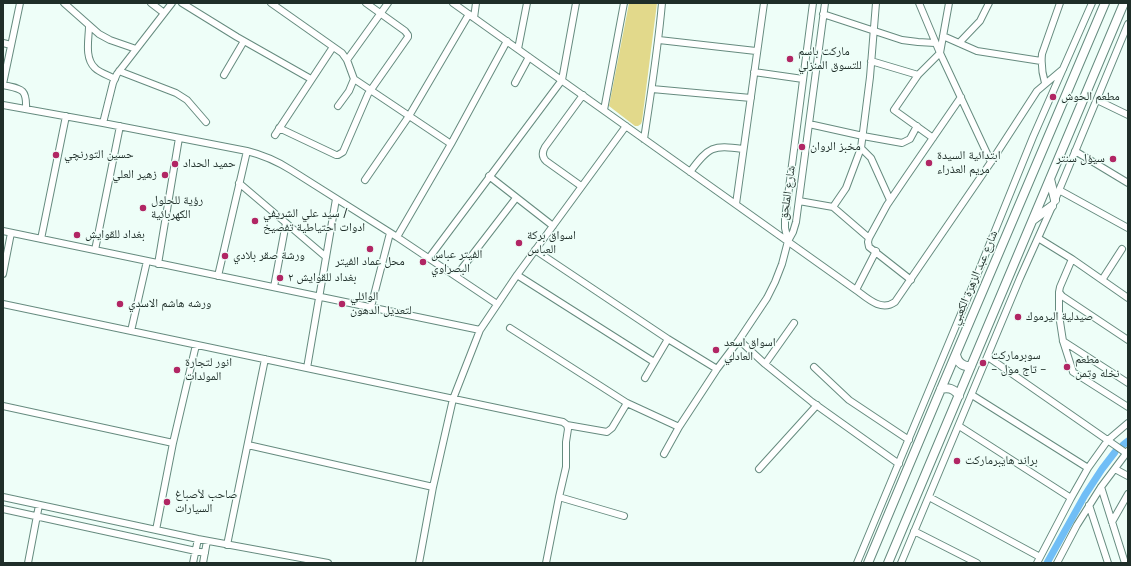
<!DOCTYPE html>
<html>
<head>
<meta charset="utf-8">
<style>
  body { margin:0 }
  #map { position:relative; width:1131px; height:566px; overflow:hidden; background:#eefef8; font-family:"DM Sans",sans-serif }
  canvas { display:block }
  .frame { position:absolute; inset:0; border:4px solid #1f2e29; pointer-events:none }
</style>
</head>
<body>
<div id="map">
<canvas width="1131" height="566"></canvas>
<div class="frame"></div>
</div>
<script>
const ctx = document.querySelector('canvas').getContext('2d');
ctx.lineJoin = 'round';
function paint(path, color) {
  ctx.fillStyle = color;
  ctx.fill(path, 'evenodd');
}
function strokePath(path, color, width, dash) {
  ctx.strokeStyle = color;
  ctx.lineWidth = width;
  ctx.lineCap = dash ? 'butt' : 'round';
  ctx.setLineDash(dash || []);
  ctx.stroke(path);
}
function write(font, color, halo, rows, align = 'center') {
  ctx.font = font + ' "DM Sans","Noto Naskh Arabic",sans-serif';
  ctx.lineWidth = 3;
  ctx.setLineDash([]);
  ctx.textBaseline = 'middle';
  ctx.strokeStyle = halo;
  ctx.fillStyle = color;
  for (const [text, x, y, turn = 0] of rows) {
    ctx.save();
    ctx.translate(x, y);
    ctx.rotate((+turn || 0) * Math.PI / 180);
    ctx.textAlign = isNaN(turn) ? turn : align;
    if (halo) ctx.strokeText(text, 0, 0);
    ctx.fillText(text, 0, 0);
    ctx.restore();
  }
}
const green = new Path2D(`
  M629,3h28l-15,118 -1,3 -3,2h-3l-26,-20z`);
const canal = new Path2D(`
  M1123,445l5,-4
  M1047,563l38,-68 17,-26 13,-17`);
const minor = new Path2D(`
  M64,3l35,31 11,6 26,9
  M151,3l13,10
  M182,3l55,34 74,42
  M271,3l71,50 5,7 7,19 -5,12 -11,15
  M453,3l403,287c11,8 25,22 39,12l96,-140 46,-71 26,-22
  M919,3l21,50 51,109
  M823,14l79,26 16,2 17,1
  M474,18l2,-15
  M89,26c0,12 -5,32 6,42 5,5 13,7 20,11
  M943,36l34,15 64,10
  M659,40l97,11
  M3,43l8,2
  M959,43l21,-22 9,-18
  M518,49l9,-46
  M347,60l41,-57
  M871,61l47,14
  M119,71l57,22 11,7 19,22
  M754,72l49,7
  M224,75l20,-34
  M354,79l97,65
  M515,83l14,-26
  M1045,83c-3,-10 -4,-19 -3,-29l18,-51
  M3,84l17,-81
  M3,85c18,4 24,3 23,24
  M652,89l99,9
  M1097,100l31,15
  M3,105l100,18 144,28c16,4 30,10 44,19l106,67 100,67
  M604,110l20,-107
  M103,123l10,-40 4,-9 55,-71
  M809,124l54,12 39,7 8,-4 7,-13
  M279,128l57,27h2l5,-3 25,-58 40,-57v-2l-3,-4 -39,-28
  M275,135l58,-88
  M933,138l-39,-28 24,-35 22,-22 9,-50
  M644,139c7,-46 14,-90 18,-136
  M861,148l10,10 19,42
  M1075,151l53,32
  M690,172c19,-26 23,-27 53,-23
  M489,176l64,50
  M365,180l44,-64 60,-102
  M239,183l87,74
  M581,186l-35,-25c-4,-4 -4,-9 -1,-14l38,-52
  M1059,190l69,38
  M799,201l34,6 36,31
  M736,204l28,-201
  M833,207l13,-19 15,-40 9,-71 6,-74
  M3,231l477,99
  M397,237l54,-93 56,-103
  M1038,238l34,21 56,39
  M41,239l25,-123
  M788,241l-3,-13v-9l28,-216
  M95,250l25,-124
  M535,250l133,89 49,30
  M429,258l133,-178 14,-77
  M1072,259l-12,28 -1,5 3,4 66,44
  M158,264l21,-126
  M3,274l8,-41
  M517,275l137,87
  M218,276l29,-125
  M456,276l60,-78
  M911,280l-42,-33 -1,-5 1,-4 18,-33 19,-28 55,-80
  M1102,280l20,-31
  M274,287l12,-64
  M856,290l20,-39
  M1059,292v23l4,26 10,31 55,35
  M3,304l560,118 4,3 1,4 -2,13v25l-7,30 -13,66
  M371,307l19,-74
  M510,328l117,75 52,24
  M131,331l16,-70
  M739,340l26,24 47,38 87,62
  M1063,341l65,42
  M988,357l138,96
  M765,364l29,-41
  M814,367l35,33 60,40
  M307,368l29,-169
  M645,378l23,-39
  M972,395l116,73
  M3,406l170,37
  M567,425l40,7 5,-4 15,-25
  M959,426l112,72
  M248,445l185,42
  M664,454l15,-27 38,-58 22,-29 28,-42 8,-16 7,-18 6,-23 5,-9 3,-10 29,-219
  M759,469l58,-64
  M1115,469l13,7
  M1101,487l24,76
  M3,497l195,42 130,24
  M559,497l65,19
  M929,497l111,60
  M1089,505l19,58
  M3,509l202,44
  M1112,522l16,-28
  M156,530l17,-87 23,-98
  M914,531l63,32
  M227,545l38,-186
  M28,563l11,-58
  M193,563l5,-24
  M203,563l4,-22
  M419,563l14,-76 20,-88 27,-69 37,-55 109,-149
  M857,563l116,-278 60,-148 59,-134
  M901,563l119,-285 35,-78 73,-176
  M1037,563l34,-65 17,-30 20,-28 20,-17
  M1057,563l20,-38 24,-38 27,-36`);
const major = new Path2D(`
  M1050,179l5,21
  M1033,220l19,-14
  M956,355c2,8 7,12 15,11
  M941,389c7,-2 14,0 18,7
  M868,563l73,-174 164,-386
  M888,563l236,-560`);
const markers = [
  [790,59,4,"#b12664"],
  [1053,97,4,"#b12664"],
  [802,147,4,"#b12664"],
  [56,155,4,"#b12664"],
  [1113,159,4,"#b12664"],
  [929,163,4,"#b12664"],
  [175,164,4,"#b12664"],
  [165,175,4,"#b12664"],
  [143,208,4,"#b12664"],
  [255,221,4,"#b12664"],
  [77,235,4,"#b12664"],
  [519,243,4,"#b12664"],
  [370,249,4,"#b12664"],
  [225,256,4,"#b12664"],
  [423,262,4,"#b12664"],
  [280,278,4,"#b12664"],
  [120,304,4,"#b12664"],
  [342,304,4,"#b12664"],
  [1018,317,4,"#b12664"],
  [716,350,4,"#b12664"],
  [983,363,4,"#b12664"],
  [1067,367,4,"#b12664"],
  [177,370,4,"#b12664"],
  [957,461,4,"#b12664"],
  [167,502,4,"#b12664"]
];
const poiNames = [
  ["ماركت باسم",798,52],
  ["للتسوق المنزلي",798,66],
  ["مطعم الحوش",1061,97],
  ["مخبز الروان",810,147],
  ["حسين التورنچي",64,155],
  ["ابتدائية السيدة",937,156],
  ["مريم العذراء",937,170],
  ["سيؤل سنتر",1105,159,"right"],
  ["حميد الحداد",183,164],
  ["زهير العلي",157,175,"right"],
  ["رؤية للحلول",151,201],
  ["الكهربائية",151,215],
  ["سيد علي الشريفي /",263,214],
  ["ادوات احتياطية تفصيخ",263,228],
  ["بغداد للقوايش",85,235],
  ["اسواق بركة",527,236],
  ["العباس",527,250],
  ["الفيتر عباس",431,255],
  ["البصراوي",431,269],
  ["ورشة صقر بلادي",233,256],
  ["محل عماد الفيتر",370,262,"center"],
  ["بغداد للقوايش ٢",288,278],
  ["الوائلي",350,297],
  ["لتعديل الدهون",350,311],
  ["ورشه هاشم الاسدي",128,304],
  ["صيدلية اليرموك",1026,317],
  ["اسواق اسعد",724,343],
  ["العادلي",724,357],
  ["سوبرماركت",991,356],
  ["- تاج مول -",991,370],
  ["مطعم",1075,360],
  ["نخله وتمن",1075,374],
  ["انور لتجارة",185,363],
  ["المولدات",185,377],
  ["براند هايبرماركت",965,461],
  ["صاحب لأصباغ",175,495],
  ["السيارات",175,509]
];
const streetNames = [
  ["شارع الملحق",788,193,-82],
  ["شارع عبد الزهرة الكعبي",975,278,-67]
];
paint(green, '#e2d98b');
strokePath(canal, '#70bef6', 7);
strokePath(minor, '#668b7f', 8);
strokePath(major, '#668b7f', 10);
strokePath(minor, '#fff', 6);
strokePath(major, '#fff', 8);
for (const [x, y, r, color] of markers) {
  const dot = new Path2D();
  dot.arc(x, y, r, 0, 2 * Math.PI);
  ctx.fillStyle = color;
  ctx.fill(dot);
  strokePath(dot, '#eefef8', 1.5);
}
write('12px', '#1f2e29', '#eefef8', poiNames, 'left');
write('12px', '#1f2e29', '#eefef8', streetNames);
</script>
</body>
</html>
